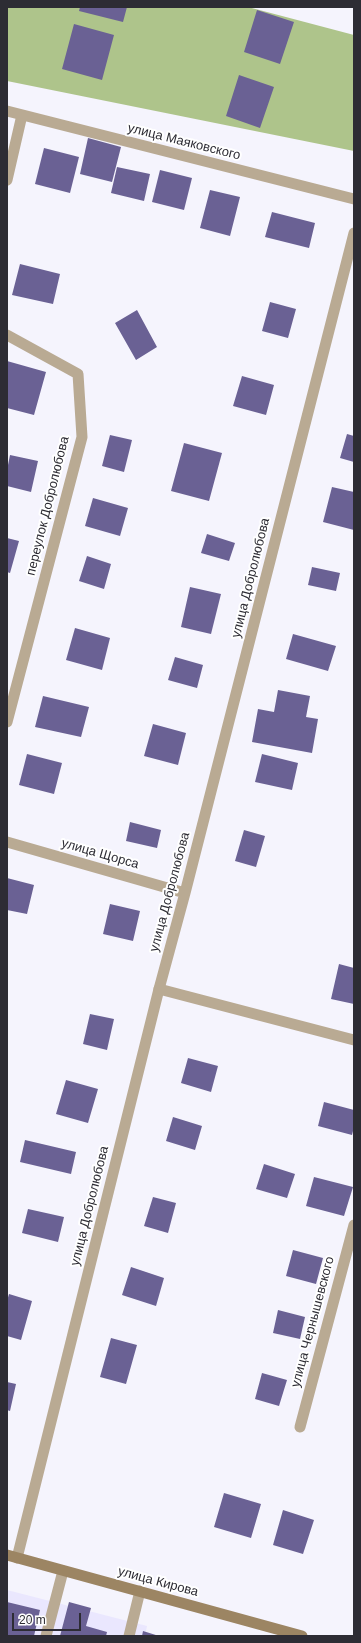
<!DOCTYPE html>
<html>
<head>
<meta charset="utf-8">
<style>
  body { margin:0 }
  #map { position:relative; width:361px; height:1643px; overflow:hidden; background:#f5f4fd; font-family:Helvetica,sans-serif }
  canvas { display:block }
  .frame { position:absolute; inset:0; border:8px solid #2d2c34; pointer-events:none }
  .scale { position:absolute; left:12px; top:1613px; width:69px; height:18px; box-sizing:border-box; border:2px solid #2d2c34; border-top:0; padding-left:5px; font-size:12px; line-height:14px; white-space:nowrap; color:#2d2c34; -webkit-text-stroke:3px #fff; paint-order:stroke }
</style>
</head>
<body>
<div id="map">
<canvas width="361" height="1643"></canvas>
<div class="frame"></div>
<div class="scale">20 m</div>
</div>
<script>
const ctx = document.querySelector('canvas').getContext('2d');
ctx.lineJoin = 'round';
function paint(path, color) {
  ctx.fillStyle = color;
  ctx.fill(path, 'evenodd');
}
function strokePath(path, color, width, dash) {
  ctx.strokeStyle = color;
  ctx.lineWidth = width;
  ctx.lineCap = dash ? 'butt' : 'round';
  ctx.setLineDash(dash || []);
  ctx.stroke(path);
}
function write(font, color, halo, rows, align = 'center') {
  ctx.font = font + ' Helvetica,sans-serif';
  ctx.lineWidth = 4;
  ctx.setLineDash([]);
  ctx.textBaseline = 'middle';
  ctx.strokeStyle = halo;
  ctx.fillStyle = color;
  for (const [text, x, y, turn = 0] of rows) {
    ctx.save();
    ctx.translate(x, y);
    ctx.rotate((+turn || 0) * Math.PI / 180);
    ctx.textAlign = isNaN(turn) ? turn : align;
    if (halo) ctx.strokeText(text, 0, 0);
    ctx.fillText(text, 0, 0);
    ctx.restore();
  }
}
const built = new Path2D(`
  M7,1590l140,36 -2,10h-138z`);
const forest = new Path2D(`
  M7,7h241l106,28v116l-347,-70z`);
const building = new Path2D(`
  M80,7h47l-4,15 -44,-11z
  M257,10l37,12 -14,42 -36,-12z
  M74,24l40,11 -12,45 -40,-11z
  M239,75l35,12 -14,41 -34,-12z
  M88,138l33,9 -9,35 -32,-8z
  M44,148l35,9 -9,36 -35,-9z
  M117,167l33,7 -6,27 -33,-8z
  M160,170l32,8 -8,32 -32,-8z
  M210,190l30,7 -10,39 -30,-8z
  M272,212l43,11 -6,25 -44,-11z
  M20,264l40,10 -7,30 -41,-9z
  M270,302l26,7 -8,29 -26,-7z
  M137,310l20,37 -21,13 -21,-37z
  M7,361l39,11 -12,43 -27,-7z
  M242,376l32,9 -8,30 -33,-9z
  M347,434l7,2v26l-14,-4z
  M110,435l22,5 -8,32 -22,-6z
  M184,443l38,10 -13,48 -38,-10z
  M10,455l28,6 -7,31 -24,-6v-16z
  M332,487l22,5v38l-31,-8z
  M93,498l35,10 -8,28 -35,-10z
  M207,534l28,9 -6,18 -28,-8z
  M7,538l12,3 -9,32 -3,-1z
  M87,556l24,8 -7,25 -25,-8z
  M312,567l28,6 -4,18 -28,-6z
  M190,587l31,7 -10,40 -30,-7z
  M75,628l35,10 -8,32 -36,-10z
  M293,634l43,12 -8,25 -42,-12z
  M175,657l28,8 -6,23 -29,-8z
  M278,690l32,6 -4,21 12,2 -6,34 -60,-11 6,-33 16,3z
  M43,696l46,11 -8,30 -46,-10z
  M153,724l33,9 -8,32 -34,-9z
  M27,754l35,9 -8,31 -35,-9z
  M262,754l36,9 -6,27 -37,-8z
  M130,822l31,8 -4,18 -31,-7z
  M244,830l21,6 -9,31 -21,-6z
  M7,878l27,7 -7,29 -20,-4z
  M110,904l30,7 -7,30 -30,-7z
  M339,964l15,4v36l-23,-5z
  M90,1014l24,5 -7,31 -24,-6z
  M188,1058l30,8 -7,26 -30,-9z
  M66,1080l32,9 -10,34 -32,-9z
  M324,1102l30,8v17l-2,8 -34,-9z
  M173,1117l29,9 -7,24 -29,-9z
  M25,1140l51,12 -5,22 -51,-12z
  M264,1164l31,10 -8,24 -31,-9z
  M314,1177l39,10 -9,29 -38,-10z
  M153,1197l23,6 -8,30 -24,-7z
  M28,1209l36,8 -6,25 -36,-9z
  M293,1250l30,8 -7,26 -30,-8z
  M131,1267l33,11 -8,28 -34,-11z
  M9,1294l23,7 -11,39 -14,-4v-35z
  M278,1310l27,7 -5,22 -27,-6z
  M111,1338l26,7 -11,39 -26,-7z
  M262,1373l25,7 -8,26 -24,-7z
  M7,1382l9,2 -6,27 -3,-1z
  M224,1493l37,11 -10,34 -37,-11z
  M283,1510l31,10 -11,34 -30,-9z
  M7,1602l33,8 -6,26h-27z
  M69,1602l22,6 -5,18 21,6 -1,4h-46z
  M143,1631l16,5h-17z`);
const service = new Path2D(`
  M159,989l195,51
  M300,1427l54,-202
  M46,1636l17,-65
  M129,1636l11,-45`);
const minor = new Path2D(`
  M7,111l347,88
  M7,180l15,-65
  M7,335l71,39 4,63 -75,285
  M7,842l178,51
  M17,1558l142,-569 26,-96 169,-660`);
const secondary = new Path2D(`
  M7,1555l295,81`);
const streetNames = [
  ["улица Маяковского",184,142,14],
  ["переулок Добролюбова",48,506,-76],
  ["улица Добролюбова",251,578,-76],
  ["улица Щорса",100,854,16],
  ["улица Добролюбова",170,892,-75],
  ["улица Добролюбова",90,1206,-76],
  ["улица Чернышевского",313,1322,-75],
  ["улица Кирова",158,1582,15]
];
paint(built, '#eae7fe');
paint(forest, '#aec48b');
paint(building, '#6a6194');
strokePath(service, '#b9aa93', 11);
strokePath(minor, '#b9aa93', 11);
strokePath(secondary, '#9c8563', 11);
write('13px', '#2d2c34', '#fff', streetNames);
</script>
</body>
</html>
